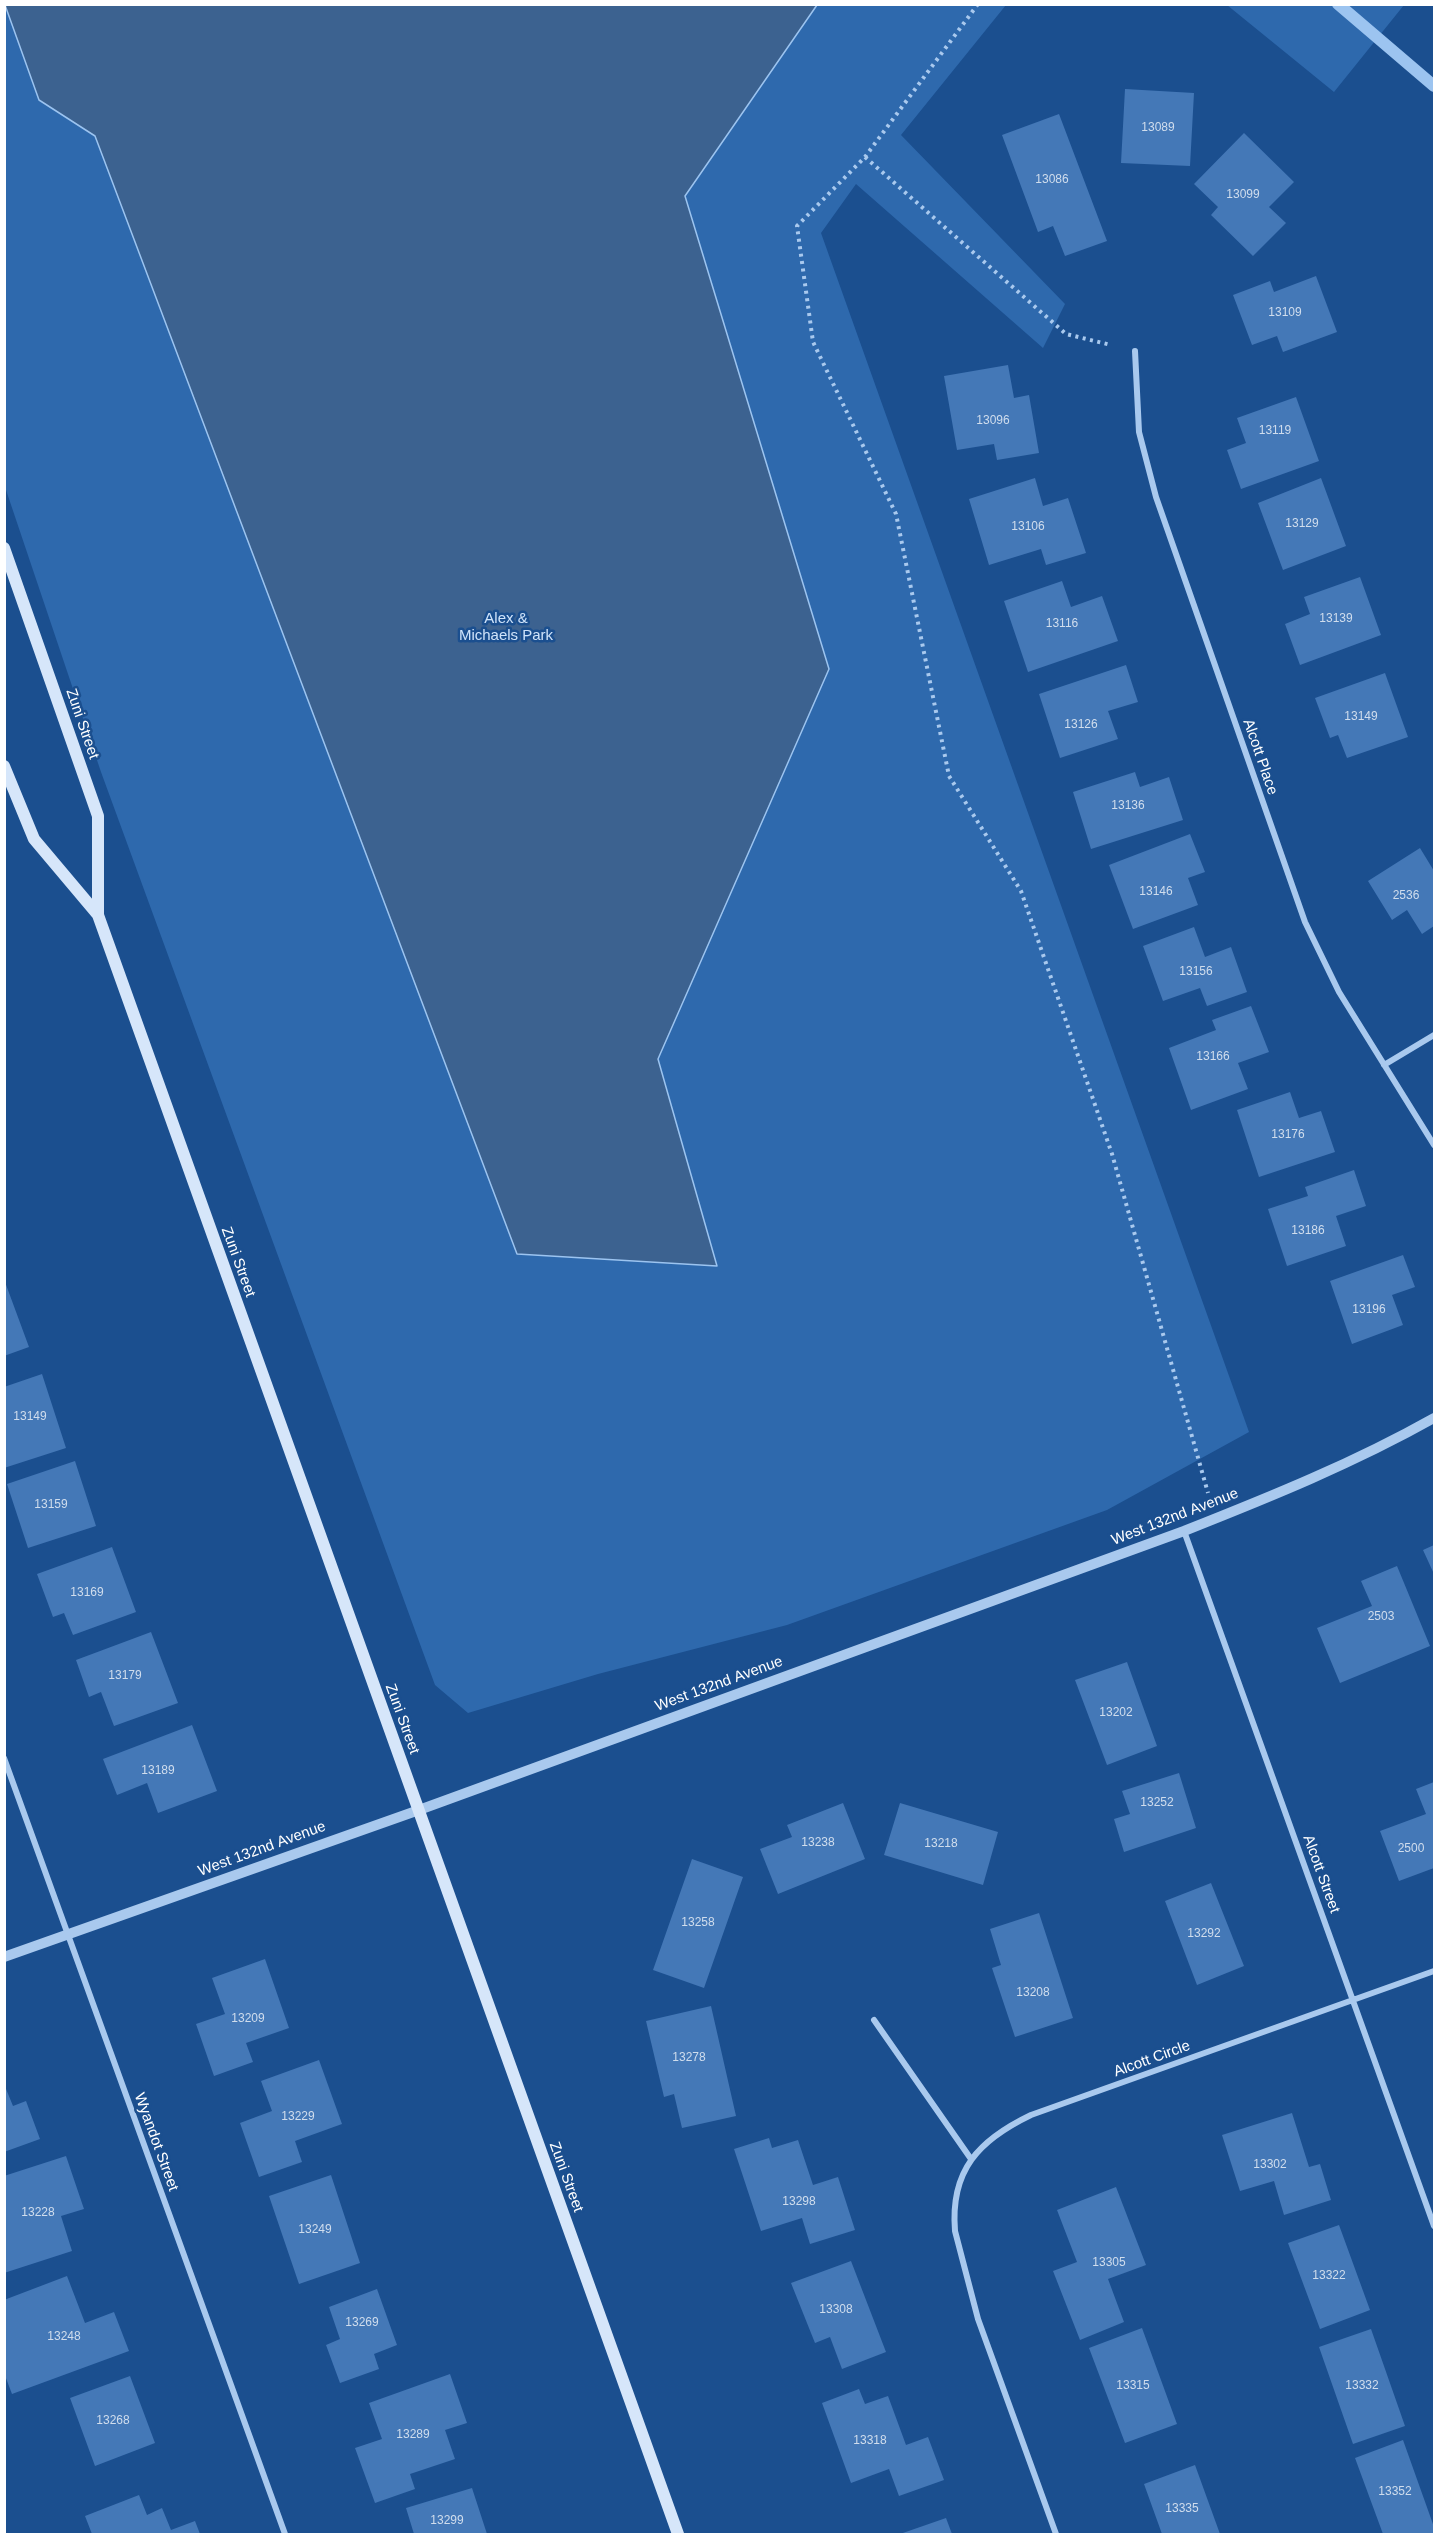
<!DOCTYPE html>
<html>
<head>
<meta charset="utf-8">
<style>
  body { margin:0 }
  #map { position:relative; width:1439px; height:2539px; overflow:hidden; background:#1b4f8f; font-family:Helvetica,sans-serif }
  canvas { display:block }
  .frame { position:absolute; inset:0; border:6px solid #fff; pointer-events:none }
</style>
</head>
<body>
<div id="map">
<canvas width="1439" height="2539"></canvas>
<div class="frame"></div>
</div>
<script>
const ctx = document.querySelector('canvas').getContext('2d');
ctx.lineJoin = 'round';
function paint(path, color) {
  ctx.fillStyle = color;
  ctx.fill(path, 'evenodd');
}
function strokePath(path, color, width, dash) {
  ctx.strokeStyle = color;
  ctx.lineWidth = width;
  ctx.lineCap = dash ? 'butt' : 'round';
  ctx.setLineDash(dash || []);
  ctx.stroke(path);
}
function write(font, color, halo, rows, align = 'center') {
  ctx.font = font + ' Helvetica,sans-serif';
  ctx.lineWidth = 5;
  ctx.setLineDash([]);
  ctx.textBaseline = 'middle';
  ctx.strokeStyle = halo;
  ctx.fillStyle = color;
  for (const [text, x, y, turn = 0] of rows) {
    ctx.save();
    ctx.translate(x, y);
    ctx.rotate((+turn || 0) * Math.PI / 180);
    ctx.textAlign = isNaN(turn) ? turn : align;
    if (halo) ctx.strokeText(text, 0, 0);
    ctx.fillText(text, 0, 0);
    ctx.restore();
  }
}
const green = new Path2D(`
  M4,5h1002l-105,130 164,169 -22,44 -187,-164 -35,49 428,1199 -142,78 -320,115 -189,49 -130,39 -33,-28 -334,-913 -96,-285z
  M1227,5h177l-70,87z`);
const water = new Path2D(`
  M5,5h812l-132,191 144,473 -171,390 59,207 -200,-12 -422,-1118 -56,-36z`);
const stream = new Path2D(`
  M1338,4l96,82`);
const building = new Path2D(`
  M1125,89l69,4 -4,73 -69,-3z
  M1059,114l48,127 -42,15 -12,-30 -15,6 -36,-97z
  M1244,133l50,49 -25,25 17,16 -33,33 -42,-41 7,-8 -24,-23z
  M1316,276l21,56 -54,20 -6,-16 -25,9 -19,-50 37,-14 4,11z
  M1008,365l6,33 15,-3 10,58 -42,7 -3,-16 -37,6 -13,-74z
  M1296,397l23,64 -78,28 -14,-39 19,-7 -9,-25z
  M1035,478l8,28 25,-8 18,55 -40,12 -5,-16 -52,16 -20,-66z
  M1321,478l25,68 -63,24 -25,-67z
  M1360,577l21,58 -81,30 -15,-41 25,-10 -6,-17z
  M1062,581l9,26 31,-11 16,45 -90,31 -24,-71z
  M1126,665l12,37 -30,9 10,28 -58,19 -21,-64z
  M1385,673l23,64 -61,21 -9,-23 -8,3 -15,-40z
  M1135,772l5,15 29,-10 14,43 -92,29 -18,-57z
  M1190,834l15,38 -17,6 10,27 -65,24 -24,-64z
  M1420,848l14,23v55l-12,8 -15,-24 -15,10 -24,-39z
  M1194,927l11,30 26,-10 16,45 -40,14 -7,-18 -37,13 -20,-55z
  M1251,1006l18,46 -31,11 10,26 -57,21 -22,-62 47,-18 -4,-10z
  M1290,1092l9,26 22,-7 14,41 -76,25 -22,-67z
  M1354,1170l12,36 -30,10 10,30 -59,20 -19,-57 40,-13 -3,-9z
  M1403,1255l12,32 -23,8 11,30 -51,19 -22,-63z
  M5,1282l24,65 -25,9v-73z
  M42,1374l24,74 -62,20v-81z
  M75,1461l21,65 -68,22 -21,-64z
  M1434,1545v29l-11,-24z
  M112,1547l24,65 -63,23 -9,-22 -11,4 -16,-43z
  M1397,1566l33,80 -90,37 -23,-55 55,-22 -11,-25z
  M151,1632l27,71 -64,23 -13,-34 -12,5 -13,-37z
  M1127,1662l30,84 -50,19 -32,-85z
  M192,1725l25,66 -59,22 -11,-30 -30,12 -14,-36z
  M1179,1773l17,55 -72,24 -10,-33 16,-5 -8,-23z
  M1434,1782v86l-35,13 -19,-50 46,-17 -10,-25z
  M843,1803l22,56 -87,35 -18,-45 32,-12 -5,-12z
  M900,1803l98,29 -15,53 -99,-30z
  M692,1859l51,18 -39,111 -51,-18z
  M1211,1883l33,83 -47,19 -32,-84z
  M1039,1913l34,105 -58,19 -23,-69 9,-3 -11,-36z
  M265,1959l24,69 -43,15 7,19 -39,14 -18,-52 29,-10 -13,-36z
  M711,2006l25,110 -54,12 -8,-34 -10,3 -18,-76z
  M319,2060l23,64 -47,17 7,21 -43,15 -19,-54 32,-12 -11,-30z
  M4,2084l9,22 13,-5 14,38 -36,13z
  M1292,2113l17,54 11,-3 11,36 -47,15 -10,-34 -34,10 -18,-56z
  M769,2138l3,10 26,-8 15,45 25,-8 17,53 -45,14 -8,-26 -41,13 -27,-82z
  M66,2156l18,53 -23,7 11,35 -68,22v-97z
  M331,2175l29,88 -61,21 -30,-88z
  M1116,2187l30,78 -38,14 16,43 -44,18 -27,-69 24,-9 -20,-52z
  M1339,2225l31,85 -50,19 -32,-86z
  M851,2261l35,91 -44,17 -12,-32 -15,6 -24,-60z
  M67,2276l18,47 29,-11 15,39 -117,43 -8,-21v-73z
  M377,2289l20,56 -23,9 5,15 -39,14 -14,-38 14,-6 -11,-32z
  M1142,2328l35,96 -52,19 -36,-95z
  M1371,2329l34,97 -52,18 -34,-97z
  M450,2374l17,49 -22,7 10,29 -45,15 5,15 -40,14 -20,-55 27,-9 -13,-36z
  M130,2376l25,67 -60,23 -25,-68z
  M859,2389l6,15 23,-8 18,49 22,-8 16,43 -45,16 -10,-27 -38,14 -29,-80z
  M1403,2440l31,87v7h-51l-28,-76z
  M1195,2465l25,69h-58l-18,-50z
  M472,2488l15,46h-73l-8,-26z
  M139,2495l8,20 15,-7 9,22 24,-9 5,13h-108l-7,-18z
  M946,2518l6,16h-52z`);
const path = new Path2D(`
  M978,4l-113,153 -68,69 16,116 83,172 53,262 72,115 91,263 96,339
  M865,157l201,177 45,11`);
const minor = new Path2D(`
  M1135,351l4,81 17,65 149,425 34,70 95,153
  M1384,1065l50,-30
  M1184,1531l250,695
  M4,1758l281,776
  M874,2020l97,139
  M1056,2534l-78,-215 -23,-88c-5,-61 24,-91 76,-116l403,-144`);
const tertiary = new Path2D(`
  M4,1957l415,-147 765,-279c86,-34 170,-68 250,-113`);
const secondary = new Path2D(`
  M4,548l94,268v99l580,1619
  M4,766l30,73 64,76`);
const numberNames = [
  ["13089",1158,128],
  ["13086",1052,180],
  ["13099",1243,195],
  ["13109",1285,313],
  ["13096",993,421],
  ["13119",1275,431],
  ["13129",1302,524],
  ["13106",1028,527],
  ["13139",1336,619],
  ["13116",1062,624],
  ["13149",1361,717],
  ["13126",1081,725],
  ["13136",1128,806],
  ["13146",1156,892],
  ["2536",1406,896],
  ["13156",1196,972],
  ["13166",1213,1057],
  ["13176",1288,1135],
  ["13186",1308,1231],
  ["13196",1369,1310],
  ["13149",30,1417],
  ["13159",51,1505],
  ["13169",87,1593],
  ["2503",1381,1617],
  ["13179",125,1676],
  ["13202",1116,1713],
  ["13189",158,1771],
  ["13252",1157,1803],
  ["13238",818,1843],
  ["13218",941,1844],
  ["2500",1411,1849],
  ["13258",698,1923],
  ["13292",1204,1934],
  ["13208",1033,1993],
  ["13209",248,2019],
  ["13278",689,2058],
  ["13229",298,2117],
  ["13302",1270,2165],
  ["13298",799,2202],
  ["13228",38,2213],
  ["13249",315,2230],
  ["13305",1109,2263],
  ["13322",1329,2276],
  ["13308",836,2310],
  ["13269",362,2323],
  ["13248",64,2337],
  ["13315",1133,2386],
  ["13332",1362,2386],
  ["13268",113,2421],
  ["13289",413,2435],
  ["13318",870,2441],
  ["13352",1395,2492],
  ["13335",1182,2509],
  ["13299",447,2521]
];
const parkNames = [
  ["Alex &",506,619],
  ["Michaels Park",506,636]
];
const streetNames = [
  ["Zuni Street",82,724,71],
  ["Alcott Place",1260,757,71],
  ["Zuni Street",238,1262,70],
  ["West 132nd Avenue",1175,1517,-21],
  ["West 132nd Avenue",719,1684,-20],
  ["Zuni Street",402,1719,70],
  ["West 132nd Avenue",262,1849,-20],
  ["Alcott Street",1321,1874,70],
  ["Alcott Circle",1152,2059,-20],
  ["Wyandot Street",156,2142,70],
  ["Zuni Street",566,2177,70]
];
paint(green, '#2e69ad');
paint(water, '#3c6290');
strokePath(water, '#9cc4f0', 1.5);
strokePath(stream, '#9cc4f0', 12);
paint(building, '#4478b7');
strokePath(path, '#a9c9ee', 4, [3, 4.5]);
strokePath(minor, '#a9c9ee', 6);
strokePath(tertiary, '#a9c9ee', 10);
strokePath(secondary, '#d6e6fa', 12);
write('12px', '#d0dded', null, numberNames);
write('15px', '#cfe3fa', '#1b4f8f', parkNames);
write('15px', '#fff', '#1b4f8f', streetNames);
</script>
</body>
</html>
